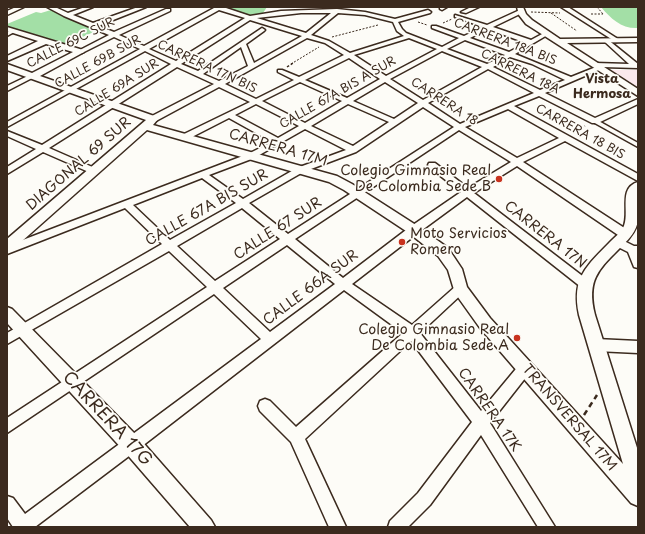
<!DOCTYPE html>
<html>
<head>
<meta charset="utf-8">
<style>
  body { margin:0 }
  #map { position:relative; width:645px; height:534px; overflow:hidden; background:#fdfcf7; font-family:"Playpen Sans",sans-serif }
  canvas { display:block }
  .frame { position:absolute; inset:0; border:8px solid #3b2a1e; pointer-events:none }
</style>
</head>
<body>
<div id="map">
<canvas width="645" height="534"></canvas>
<div class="frame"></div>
</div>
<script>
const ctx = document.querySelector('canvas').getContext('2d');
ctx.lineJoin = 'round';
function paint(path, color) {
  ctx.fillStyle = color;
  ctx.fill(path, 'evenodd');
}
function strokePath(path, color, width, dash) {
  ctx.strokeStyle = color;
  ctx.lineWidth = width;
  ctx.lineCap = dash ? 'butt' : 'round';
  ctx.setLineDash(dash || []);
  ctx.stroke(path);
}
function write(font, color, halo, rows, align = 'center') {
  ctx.font = font + ' "Playpen Sans",sans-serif';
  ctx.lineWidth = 3.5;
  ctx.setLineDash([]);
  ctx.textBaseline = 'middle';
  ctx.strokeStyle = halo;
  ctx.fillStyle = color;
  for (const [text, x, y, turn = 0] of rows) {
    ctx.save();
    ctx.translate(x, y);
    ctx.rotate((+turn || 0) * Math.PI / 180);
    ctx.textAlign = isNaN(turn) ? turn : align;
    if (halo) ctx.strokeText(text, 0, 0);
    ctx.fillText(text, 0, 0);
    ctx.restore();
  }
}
const built = new Path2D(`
  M611,70h27v17z`);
const green = new Path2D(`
  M221,7h46l-4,6 -15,3z
  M601,7h35l2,3v18c-16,1 -27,-9 -37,-21z
  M51,10l13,7 34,13 -31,14 -60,-18v-2l29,-12 5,1z`);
const pathFar2 = new Path2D(`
  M597,7l6,7
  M531,12l29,1
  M551,13l26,18
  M591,14h12
  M418,22l9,3
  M443,23l9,-4
  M332,37l46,-12
  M291,64l28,-17`);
const pathFar1 = new Path2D(`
  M287,67l6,-4
  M573,133l12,-7`);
const path = new Path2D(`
  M584,415l13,-20`);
const pedestrian = new Path2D(`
  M595,119l43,24v4l-45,-25v-2z`);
const minor = new Path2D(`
  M16,7h8l-17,8v-4z
  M47,7h8l13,6 17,-6h8l-20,8 20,8 45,-16h8l-48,19 16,6 52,-23h4v2l-51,24 25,11 70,-38 -1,-1h10l27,9 31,-5 56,-2 28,3 30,7 33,-9 3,2 -1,1 -32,9 4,7 4,4 36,14 17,-9 -27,-10v-2h4l28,10 19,-9 -28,-10v-2l32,10 35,-16 2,1v2l-31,15 38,13 13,-7 5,1 -34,20 56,23 25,-10 -4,-2 3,-2 34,1 -24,-22 -1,-1 3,-2 31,25v4l-36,-1 -1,2 -56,24 50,25 43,-19v5l-40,19h-6l-53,-27 -25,10 124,68v7l-73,-40 -42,21 106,69 1,3 -1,3h-8l-104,-71 -43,27 115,88 2,3 -2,3 -4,1 -4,-1 -114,-90 -49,36 -66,51 60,41 44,-39 4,-2 4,2 2,3 -2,3 -44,41 61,78 39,-47 5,-2 5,2 2,4 -2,4 -40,51 65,104h-17l-57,-92 -51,70 -22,22h-20l2,-6 28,-28 54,-71 -61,-81 -106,98 41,88h-17l-38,-85 -31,-31 -2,-5 2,-5 5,-2 5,2 26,26 107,-94 -59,-43 -207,160 -102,77h-22l-6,-9v-22l6,2 12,16 236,-175 -47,-45 -207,139v-15l200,-131 -38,-36 -162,93v-11l155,-89 -37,-36 -118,46v-8l241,-92 24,-12 -43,-24 -41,21h-6l-1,-2 1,-2 68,-33 -31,-15 -63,34h-6v-4l64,-33 -37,-17 -128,81 48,21 1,2 -1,2h-6l-48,-21 -36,22v-7l29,-18 -29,-13v-5l35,14 129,-81 -26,-13 -138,76v-5l133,-73 -26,-12 -32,16h-4v-2l31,-16 -45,-19zM219,10l26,8 -69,43 -27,-12zM301,13h30l-25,20 -49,-15zM338,13l27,2 28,7 4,9 7,5 -54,17 -21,-12 -18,-6zM250,20l52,16 -48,27 -8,-19 18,-13 1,-1 -3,-2 -64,43 -17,-7zM488,29l38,14 -17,9 -39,-14zM307,38l18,5 19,12 -45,22 -17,-7h-4v2l16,8 -38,19 -31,-15zM409,38l28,11 -51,27 -32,-21zM465,40l40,15 -18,9 -40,-15zM241,47l7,19 -29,15 -16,-7zM442,51l40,16 -59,33 -33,-21zM510,57l22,7 33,16 -25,10 -47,-23zM349,58l31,21 -33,19 -42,-18zM488,69l46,24 -74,31 -32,-21zM300,82l42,19 -37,22 -43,-22zM385,82l33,21 -24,16 -41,-18zM256,104l43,22 -21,12 -43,-23zM348,104l41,18 -36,24 -42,-20zM423,107l31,20 -166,107 -39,-31 54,-31 53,-20zM508,109l51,29 -42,20 -52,-31zM305,129l41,21 -49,18 -54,31 -34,-24 45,-17zM459,130l52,32 -43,26 -33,-25h-6l-1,2 1,2 32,25 -51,35 -67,51 -48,-39zM202,178l34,25 -66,37 -37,-35zM242,208l38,31 -65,42 -38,-35zM287,245l48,39 -65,48 -47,-44z
  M440,7h7l-5,3 -2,-1z
  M471,7h8l-13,6 -5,-1z
  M561,7h7l53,34 -5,1z
  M11,30l5,1 -9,5v-4z
  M32,74l2,1v2l-27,14v-5z
  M618,238l16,8h4v22l-4,-1 -6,-15 -14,-7 -1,-3 1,-3z
  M596,339l42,2v12l-42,-2 -4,-2 -2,-4 2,-4z`);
const tertiary = new Path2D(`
  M517,7h6l3,7 6,6 28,19 78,-1v4l-71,1 71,46v7l-112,-72 -7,-9z
  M7,27l76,23 1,2 -44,24 117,41 1,2 -5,6 184,51 15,8 67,43 29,21 14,21 5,18 23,31 133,146 -44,-149c-8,-38 8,-49 32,-74 4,-4 9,-8 12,-13 8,-14 -6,-40 15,-46v39c-2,10 -8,17 -15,24 -24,24 -37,34 -28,70l43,136v55l-7,-3 -151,-175 -25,-35 -7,-23 -10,-14 -29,-23 -65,-43 -15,-8 -182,-52 -135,120 -5,2v-13l139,-119 -139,-50v-6l25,9 41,-21 -27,-8 -39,17v-5l31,-15 -31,-10z
  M7,307l5,2 127,129 72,82 4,7h-25l-65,-75 -118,-129z`);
const markers = [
  [499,179,4,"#c8321e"],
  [402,242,4,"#c8321e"],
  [517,338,4,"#c8321e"]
];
const farStreetnames = [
  ["CARRERA 18A BIS",505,42,21],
  ["CALLE 69C SUR",71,43,-27],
  ["CALLE 69B SUR",98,62,-29],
  ["CARRERA 17N BIS",207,67,25],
  ["CARRERA 18A",520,72,26],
  ["CALLE 69A SUR",117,88,-32],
  ["CALLE 67A BIS A SUR",338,93,-30],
  ["CARRERA 18",444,102,33],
  ["CARRERA 18 BIS",580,132,29]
];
const farNeighbourhoodnames = [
  ["Vista",602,79],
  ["Hermosa",602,94]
];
const streetNames = [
  ["CARRERA 17M",278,148,16],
  ["DIAGONAL 69 SUR",79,164,-41],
  ["CALLE 67A BIS SUR",207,208,-30],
  ["CALLE 67 SUR",278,229,-33],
  ["CARRERA 17N",545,235,38],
  ["CALLE 66A SUR",311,288,-37],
  ["CARRERA 17K",489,410,55],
  ["TRANSVERSAL 17M",569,418,49]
];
const poiNames = [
  ["Colegio Gimnasio Real",491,171],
  ["De Colombia Sede B",491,187],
  ["Moto Servicios",410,234,"left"],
  ["Romero",410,250,"left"],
  ["Colegio Gimnasio Real",509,330],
  ["De Colombia Sede A",509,346]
];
const nearStreetnames = [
  ["CARRERA 17G",107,419,47]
];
paint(built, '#fbe9ed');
paint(green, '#a3dfa6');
strokePath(pedestrian, '#3b2a1e', 3);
strokePath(minor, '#3b2a1e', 3);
strokePath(tertiary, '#3b2a1e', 3);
strokePath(pathFar2, '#3b2a1e', 1, [2, 1.5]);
strokePath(pathFar1, '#3b2a1e', 1.5, [2.5, 2]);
strokePath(path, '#3b2a1e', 2.5, [5.5, 4]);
paint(pedestrian, '#fdfcf7');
paint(minor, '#fdfcf7');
paint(tertiary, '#fdfcf7');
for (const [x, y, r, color] of markers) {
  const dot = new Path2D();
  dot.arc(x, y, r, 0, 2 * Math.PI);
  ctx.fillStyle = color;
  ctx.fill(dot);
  strokePath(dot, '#fdfcf7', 1.5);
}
write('12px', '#3b2a1e', '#fdfcf7', farStreetnames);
write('bold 13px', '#3b2a1e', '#fdfcf7', farNeighbourhoodnames);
write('14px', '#3b2a1e', '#fdfcf7', streetNames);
write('14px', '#3b2a1e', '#fdfcf7', poiNames, 'right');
write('17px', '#3b2a1e', '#fdfcf7', nearStreetnames);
</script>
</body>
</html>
